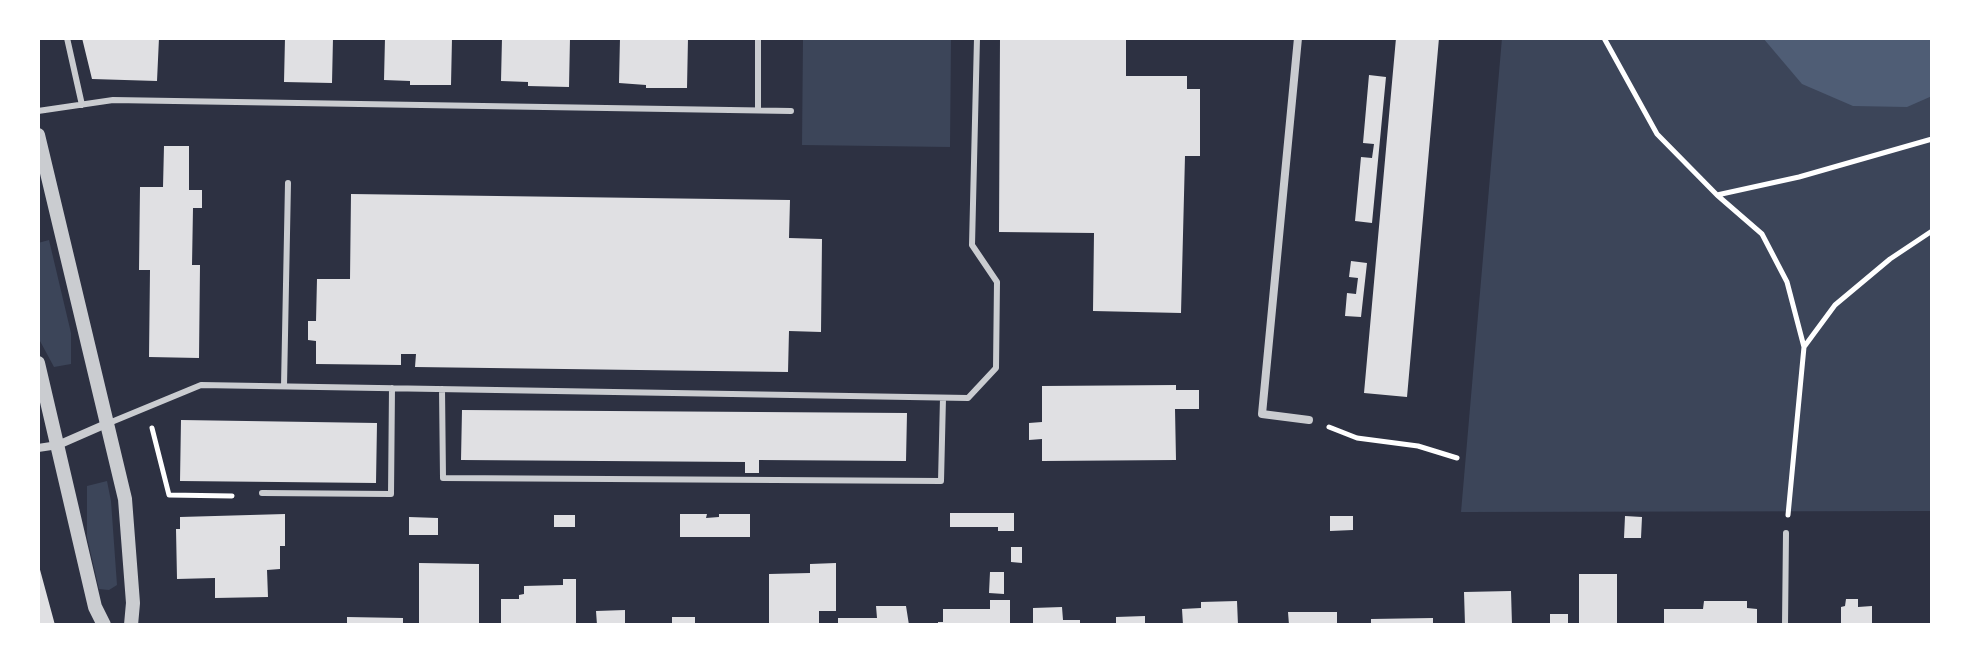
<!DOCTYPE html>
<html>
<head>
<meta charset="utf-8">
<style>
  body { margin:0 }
  #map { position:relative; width:1970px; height:663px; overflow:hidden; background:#2d3142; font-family:Ubuntu,sans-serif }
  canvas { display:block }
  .frame { position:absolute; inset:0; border:40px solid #fff; pointer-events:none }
</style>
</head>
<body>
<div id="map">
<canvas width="1970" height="663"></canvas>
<div class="frame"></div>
</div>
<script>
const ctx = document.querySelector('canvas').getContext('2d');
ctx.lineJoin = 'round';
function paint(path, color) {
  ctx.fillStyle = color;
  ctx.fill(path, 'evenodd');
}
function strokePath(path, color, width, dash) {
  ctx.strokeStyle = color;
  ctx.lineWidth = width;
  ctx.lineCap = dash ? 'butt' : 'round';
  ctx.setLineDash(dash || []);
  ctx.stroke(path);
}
const green = new Path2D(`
  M803,38h148l-1,109 -148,-2z
  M1502,38h430v473l-471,1z
  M49,240l22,93v31l-17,3 -14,-26 -2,-9v-89z
  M107,481l4,20 6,84 -8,5 -10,-1 -12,-52v-51z`);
const water = new Path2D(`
  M1763,38h169v58l-25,11 -54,-1 -51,-22z`);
const building = new Path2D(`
  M82,38h77l-2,43 -65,-2z
  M285,38h48l-1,45 -48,-1z
  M385,38h67l-1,47h-41v-4l-26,-1z
  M502,38h68l-1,49 -41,-1v-4l-27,-1z
  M620,38h68l-1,50h-41v-3l-27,-2z
  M1000,38h126v38h61v13h13v67h-15l-4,157 -88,-2 1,-78 -95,-1z
  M1396,38h43l-32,359 -43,-4z
  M1369,75l17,2 -14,146 -17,-2 6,-64 11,1 2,-14 -11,-1z
  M164,146h25v44h13v18h-9l-1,57h8l-1,93 -50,-1 1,-87h-11l1,-83h23z
  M351,194l439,6 -1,38 33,1 -1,93 -32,-1 -1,41 -373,-5 1,-13h-15v11l-85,-1v-23l-8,-1v-19h8l1,-42h33z
  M1351,261l16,2 -6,54 -16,-1 2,-23 9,1 2,-16 -9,-1z
  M1176,385v5h23v19h-24l1,51 -134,1v-22l-13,1v-17l13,-1v-36z
  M462,410l445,3 -1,48 -147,-1v13h-14v-11l-284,-2z
  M181,420l196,3 -1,60 -196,-2z
  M950,513h64v18h-16v-4h-48z
  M285,514v32h-5v23l-13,1 1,27 -53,1v-20l-38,1 -1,-50h4v-12z
  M680,514h27l-1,4 13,-1v-3h31v23h-70z
  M554,515h21v12h-21z
  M1330,516h23v14l-23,1z
  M1625,516l17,1 -1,21h-17z
  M409,517l29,1v17h-29z
  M1011,547h11v16l-11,-1z
  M419,563l60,1v61h-60z
  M836,563v48h-17v14h-50v-51l41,-1v-9z
  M38,566h1l16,59h-17z
  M990,572h14v22l-15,-1z
  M1579,574h38v51h-38z
  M563,579h13v44l-75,2v-26h18v-4l5,-1v-8l39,-1z
  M1511,591l1,34h-47l-1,-33z
  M1846,599h12v8l14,-1v19h-31v-18l4,-1z
  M990,600h20v25h-72v-3h5v-13h47z
  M1237,601l1,24h-55l-1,-16 19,-1v-6z
  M1704,601h43v7l10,1v16h-93v-16h39z
  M876,606h30l3,19h-71v-7h39z
  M1062,607l1,13h17v5h-47v-17z
  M625,610v15h-28l-1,-14z
  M1288,612h49v13h-48z
  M1550,614h18v11h-18z
  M1145,616v9h-29v-8z
  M347,617l56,1v7h-56z
  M672,617h23v8h-23z
  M1433,618v7h-62v-6z`);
const path = new Path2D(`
  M1604,38l53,96 60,61 45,39 25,48 17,65
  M1717,195l82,-18 133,-38
  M1329,427l28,11 61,8 39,12
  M152,428l17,67 63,1
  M1788,515l16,-168 31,-42 55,-46 42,-28`);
const service = new Path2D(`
  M67,38l15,67
  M758,110v-72
  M38,111l75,-11 678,11
  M284,386l4,-203
  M442,389l1,89 498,3 2,-83
  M109,423l92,-38 767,13 28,-30 1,-86 -25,-37 5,-207
  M262,493l129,1 1,-106
  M1785,625l1,-92`);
const minor = new Path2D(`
  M1298,38l-36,376 47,6
  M38,448l20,-3 48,-21`);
const tertiary = new Path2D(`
  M38,135l87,364 8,104 -2,22
  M38,363l57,244 9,18`);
paint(green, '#3c4559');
paint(water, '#4f5d75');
paint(building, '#e0e0e3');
strokePath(path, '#fff', 5);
strokePath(service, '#caccd0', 6);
strokePath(minor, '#caccd0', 8);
strokePath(tertiary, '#caccd0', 14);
</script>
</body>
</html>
